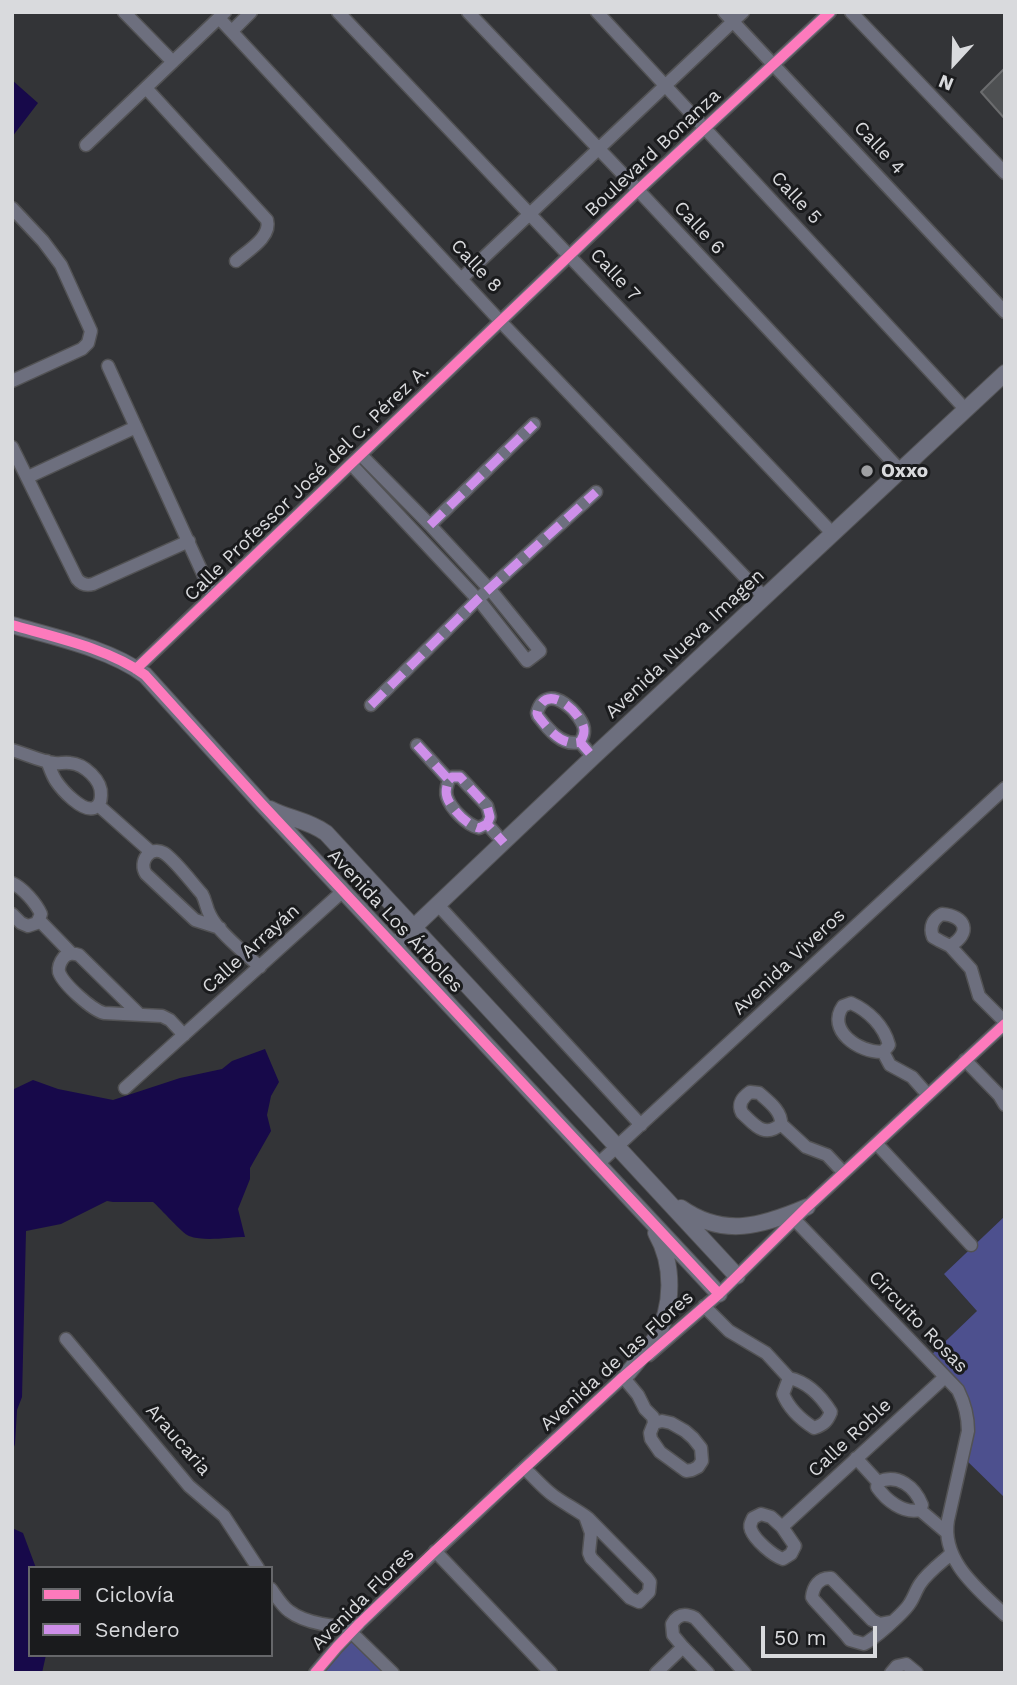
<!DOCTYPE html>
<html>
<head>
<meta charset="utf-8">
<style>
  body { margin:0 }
  #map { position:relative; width:1017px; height:1685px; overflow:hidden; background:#333437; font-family:"Work Sans",sans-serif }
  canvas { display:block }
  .frame { position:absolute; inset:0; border:14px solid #d9dadd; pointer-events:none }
  .legend { position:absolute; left:28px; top:1566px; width:245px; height:91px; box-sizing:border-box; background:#1a1b1d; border:2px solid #66676a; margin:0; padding:9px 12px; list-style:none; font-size:21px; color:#d9dadd }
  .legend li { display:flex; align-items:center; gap:14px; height:35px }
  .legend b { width:35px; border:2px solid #66676a }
  .north { position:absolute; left:919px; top:28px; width:70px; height:70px; -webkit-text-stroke:5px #1a1b1d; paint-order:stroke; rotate:202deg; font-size:19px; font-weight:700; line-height:28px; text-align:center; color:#d9dadd }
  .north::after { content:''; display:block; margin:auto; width:24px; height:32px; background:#d9dadd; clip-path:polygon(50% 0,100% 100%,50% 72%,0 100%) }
  .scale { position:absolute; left:761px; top:1626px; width:116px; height:32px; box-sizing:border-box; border:4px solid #d9dadd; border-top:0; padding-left:9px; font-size:21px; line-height:24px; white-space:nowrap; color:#d9dadd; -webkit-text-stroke:5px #1a1b1d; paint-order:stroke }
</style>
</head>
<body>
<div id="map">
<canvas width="1017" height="1685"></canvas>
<div class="frame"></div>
<ul class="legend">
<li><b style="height:9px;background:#fd7abc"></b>Ciclovía</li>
<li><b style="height:9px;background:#ce8fe9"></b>Sendero</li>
</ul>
<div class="north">N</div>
<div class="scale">50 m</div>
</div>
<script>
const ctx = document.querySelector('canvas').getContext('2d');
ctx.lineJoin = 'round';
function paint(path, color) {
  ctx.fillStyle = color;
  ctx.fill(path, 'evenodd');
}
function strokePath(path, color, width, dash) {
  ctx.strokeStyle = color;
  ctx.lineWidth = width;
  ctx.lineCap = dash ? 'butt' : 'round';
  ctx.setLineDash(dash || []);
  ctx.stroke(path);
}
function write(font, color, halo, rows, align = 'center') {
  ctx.font = font + ' "Work Sans",sans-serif';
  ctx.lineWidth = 6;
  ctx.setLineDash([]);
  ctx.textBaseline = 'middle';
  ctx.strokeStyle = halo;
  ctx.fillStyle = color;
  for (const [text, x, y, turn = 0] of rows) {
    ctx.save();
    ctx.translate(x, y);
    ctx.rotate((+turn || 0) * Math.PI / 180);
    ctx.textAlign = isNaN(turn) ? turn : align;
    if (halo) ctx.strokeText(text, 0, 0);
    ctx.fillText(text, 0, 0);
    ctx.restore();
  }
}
const green = new Path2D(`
  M1005,1216v282l-42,-41 2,-51 -38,-47 50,-48 -33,-37z
  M351,1632l44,41h-75z`);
const water = new Path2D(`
  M12,80l26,23 -26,34z
  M265,1049l14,33 -8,14 -4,19 4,16 -21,37v11l-12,30 7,28c-16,0 -40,5 -56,-1 -6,-2 -29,-28 -36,-34h-40l-6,-1 -46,23 -35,7 -4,166 -5,13 -2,34 -3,8v-362l21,-10 25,9 55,11 67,-22 42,-9 10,-8z
  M12,1528l11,5 13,35h-6v87h16l-4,18h-30z`);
const building = new Path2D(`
  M1005,68v51l-24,-27z`);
const minor = new Path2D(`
  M124,12l49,50
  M338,12l495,522
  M468,12l170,178 263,281
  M597,12l369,398
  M724,12l281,300
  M851,12l154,161
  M219,18l282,304 264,276
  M232,31l19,-19
  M146,88l121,132c5,17 -20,31 -31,41
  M86,145l139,-133
  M12,208l31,33 18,24 30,66 -3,12 -6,6 -70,32
  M461,279l282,-267
  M108,366l105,230
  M12,447l65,132c4,5 9,7 16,5l96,-43
  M351,464l131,140 45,57 13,-10 -47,-58 -63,-68 -69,-70
  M28,477l108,-50
  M430,525l104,-101
  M136,669l502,-479 192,-178
  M371,705l107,-106 118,-107
  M580,742c3,-5 4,-6 4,-11 1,-15 -38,-53 -47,-18l1,3c10,13 24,31 42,26l13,15
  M417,745l32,35c-2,5 -4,11 -2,17 4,12 20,28 32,31l8,-4 17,19
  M12,750c14,4 28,11 42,13 5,1 10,-1 16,0 14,1 32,17 31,32 0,6 -2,11 -7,13 -12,4 -32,-18 -38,-27 -4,-6 -6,-13 -9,-20
  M449,780l3,-3h8l27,29 3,11 -3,7
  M98,805l53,47
  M12,883c11,5 24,20 29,31l-4,9 -9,3 -7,-3 -9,-9
  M438,905l203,220
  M39,920l32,33
  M220,928l-25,-8 -49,-46c-8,-12 4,-29 18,-21 12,8 28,30 38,41 4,7 4,14 8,21 7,16 36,39 50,52
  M950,946c22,-13 16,-30 -8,-32 -9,5 -13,13 -9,23l7,4 10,5 21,23 8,27 26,26
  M139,1014l-60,-59c-6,-2 -10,-2 -15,2 -4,5 -6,9 -5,15 4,12 33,38 45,41l58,3 8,4 14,15
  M883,1052c-24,1 -57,-22 -40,-46l8,-3c18,8 33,23 38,42l-6,7 7,13 22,12 16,18
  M965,1060l34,35 6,10
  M125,1088l218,-197
  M781,1124c-17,15 -27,0 -39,-11 -5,-9 1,-16 8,-21l9,1c9,8 23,18 22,31l25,23 21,8 17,18
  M876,1143l95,102
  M598,1164l407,-376
  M795,1220l163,170c7,14 10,25 10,41l-20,89c-7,41 30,69 57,95
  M704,1306l25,25 37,22 23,25 -6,16c6,15 17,25 31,34 9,-3 13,-6 17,-16 -10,-16 -23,-30 -42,-34
  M66,1339l123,147 35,30 34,52
  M649,1355l70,-61 88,-87 198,-183
  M623,1377l15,18 7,14 8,8 1,6 -4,10 1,6 9,13 26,19 6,-1 6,-3 4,-6 -1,-13 -8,-10 -8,-7 -14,-8 -9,-2 -8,2
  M856,1458l22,24 -1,5c9,13 26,27 43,23l2,-5c-7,-18 -24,-32 -44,-23
  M524,1468c10,9 19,20 30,28 11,8 23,14 34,22l59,60 3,4 -1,10 -10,10 -9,-4 -39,-40 -2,-5 2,-20 -6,-17
  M920,1510l26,22
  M782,1527l-11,-10 -10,-3 -8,4c-2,5 -4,7 -2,12 4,10 22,26 32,29l8,-5 4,-8 -13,-19 163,-150
  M435,1551l116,122
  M271,1589c5,7 11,17 18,22 17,13 47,16 67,16
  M891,1622l-11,2 -8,-4 -41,-42c-12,-1 -18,9 -19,19l2,3 32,35 4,5 14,4c10,-5 40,-31 46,-41 4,-6 6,-13 10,-19 8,-12 22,-22 32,-31
  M351,1632l42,41
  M683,1647l25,26
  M315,1673l22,-26 23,-24 164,-155 108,-99
  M656,1673l27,-26 -10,-12 -1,-11c6,-10 13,-11 23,-6l50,55
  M891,1673l6,-7 9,-2 11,9`);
const tertiary = new Path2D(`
  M12,625c42,12 98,24 133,50l115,127 459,492
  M270,809c19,10 38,11 56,24l411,443
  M394,946l199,-189 412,-384
  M681,1208c43,30 81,18 126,-1
  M628,1373c9,-11 19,-22 27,-34 19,-32 19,-75 1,-106`);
const quiet = new Path2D(`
  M430,525l104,-101
  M371,705l107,-106 118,-107
  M580,742c3,-5 4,-6 4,-11 1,-15 -38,-53 -47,-18l1,3c10,13 24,31 42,26l13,15
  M417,745l32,35c-2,5 -4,11 -2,17 4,12 20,28 32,31l8,-4 17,19
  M449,780l3,-3h8l27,29 3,11 -3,7`);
const cycleway = new Path2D(`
  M12,625c42,12 98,24 133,50l115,127 459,492
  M136,669l502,-479 192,-178
  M315,1673l22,-26 23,-24 75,-72 188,-174 96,-83 88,-87 198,-183`);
const markers = [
  [867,471,7,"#9fa0a3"]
];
const streetNames = [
  ["Calle 4",879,148,47],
  ["Boulevard Bonanza",653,153,-43],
  ["Calle 5",796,198,47],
  ["Calle 6",699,228,47],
  ["Calle 8",476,266,47],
  ["Calle 7",615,275,47],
  ["Calle Professor José del C. Pérez A.",307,483,-44],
  ["Avenida Nueva Imagen",685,644,-43],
  ["Avenida Los Árboles",395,921,47],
  ["Calle Arrayán",251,949,-42],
  ["Avenida Viveros",789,962,-43],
  ["Circuito Rosas",918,1322,46],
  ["Avenida de las Flores",617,1361,-42],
  ["Calle Roble",850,1438,-43],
  ["Araucaria",178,1440,49],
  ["Avenida Flores",363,1599,-45]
];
const poiNames = [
  ["Oxxo",881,471]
];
paint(green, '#4d508e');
paint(water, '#17094a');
paint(building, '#4e5052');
strokePath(building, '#6b6c6e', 2);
strokePath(minor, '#525254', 15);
strokePath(tertiary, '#525254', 18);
strokePath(minor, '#6d6f7e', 12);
strokePath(tertiary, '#6d6f7e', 16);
strokePath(quiet, '#ce8fe9', 9, [18, 9]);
strokePath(cycleway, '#fd7abc', 10);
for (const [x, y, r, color] of markers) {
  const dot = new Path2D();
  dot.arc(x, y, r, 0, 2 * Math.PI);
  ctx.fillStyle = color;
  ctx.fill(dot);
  strokePath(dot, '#1a1b1d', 2.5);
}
write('19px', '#d9dadd', '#1a1b1d', streetNames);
write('bold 19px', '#d9dadd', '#1a1b1d', poiNames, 'left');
</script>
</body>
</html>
